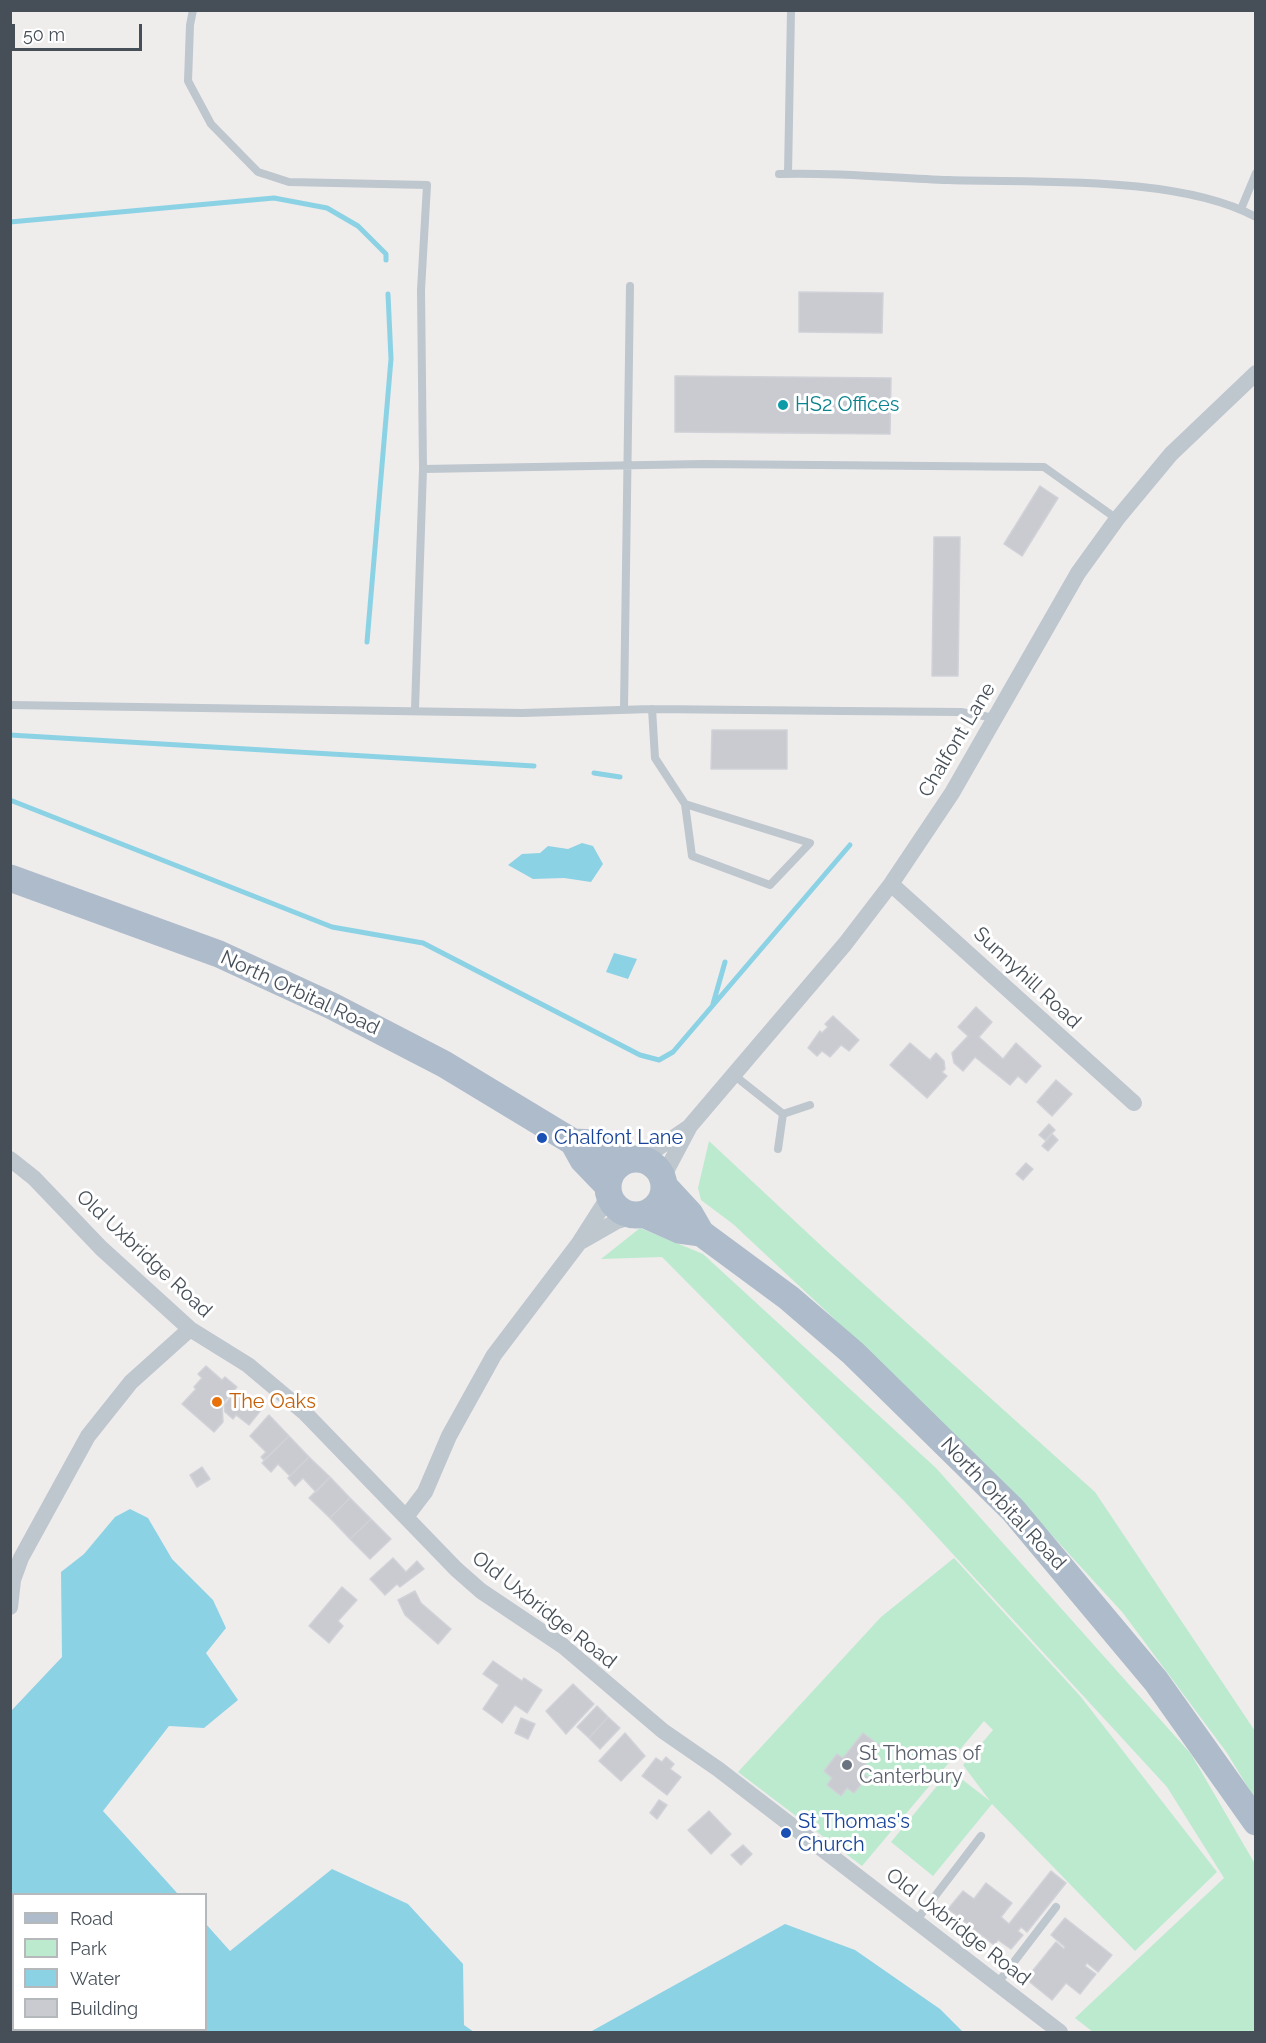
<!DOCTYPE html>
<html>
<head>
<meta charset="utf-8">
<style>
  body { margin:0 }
  #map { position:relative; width:1266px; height:2043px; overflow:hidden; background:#efecec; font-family:Raleway,sans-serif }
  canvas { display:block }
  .frame { position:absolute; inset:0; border:12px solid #464f58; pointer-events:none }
  .legend { position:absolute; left:12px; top:1893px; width:195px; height:138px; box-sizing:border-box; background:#fff; border:2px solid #b5b9bc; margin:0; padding:8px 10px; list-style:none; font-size:18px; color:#464f58 }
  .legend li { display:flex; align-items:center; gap:12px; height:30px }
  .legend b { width:30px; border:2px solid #b5b9bc }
  .scale { position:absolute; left:12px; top:24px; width:130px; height:27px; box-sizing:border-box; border:3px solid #464f58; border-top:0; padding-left:8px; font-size:18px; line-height:21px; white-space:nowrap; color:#464f58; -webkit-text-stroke:4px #fff; paint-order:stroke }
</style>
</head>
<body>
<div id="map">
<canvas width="1266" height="2043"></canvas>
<div class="frame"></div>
<ul class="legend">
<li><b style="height:8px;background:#adbbca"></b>Road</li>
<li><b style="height:16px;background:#bceacf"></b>Park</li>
<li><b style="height:16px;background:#8cd2e5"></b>Water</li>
<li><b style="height:16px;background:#cacbd1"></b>Building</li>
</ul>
<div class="scale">50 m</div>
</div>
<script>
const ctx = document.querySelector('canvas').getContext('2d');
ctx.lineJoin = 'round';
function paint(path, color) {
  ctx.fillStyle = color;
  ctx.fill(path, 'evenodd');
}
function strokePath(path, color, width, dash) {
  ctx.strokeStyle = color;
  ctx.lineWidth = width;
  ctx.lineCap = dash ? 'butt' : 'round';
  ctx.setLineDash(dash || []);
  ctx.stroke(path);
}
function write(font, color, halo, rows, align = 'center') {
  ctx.font = font + ' Raleway,sans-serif';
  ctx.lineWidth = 6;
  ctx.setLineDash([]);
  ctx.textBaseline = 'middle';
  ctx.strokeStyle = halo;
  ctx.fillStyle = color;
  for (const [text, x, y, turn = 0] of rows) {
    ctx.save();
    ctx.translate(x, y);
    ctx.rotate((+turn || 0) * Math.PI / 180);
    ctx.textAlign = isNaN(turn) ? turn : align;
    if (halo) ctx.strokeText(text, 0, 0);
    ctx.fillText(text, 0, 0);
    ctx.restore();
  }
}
const green = new Path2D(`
  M709,1141l120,112 266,239 160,239v68l-28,-46 -104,-140 -96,-105 -200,-196 -94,-88 -32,-24 -3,-12z
  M640,1228l63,26 233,214 255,286 64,110v168h-162l-18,-14 149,-140 -57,-91 -263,-286 -242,-244 -61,2z
  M954,1558l127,139 136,175 -82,79 -143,-147 -59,72 -42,-34 59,-72 40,31 -27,-36 30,-35 -9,-9 -122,145 -124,-94 143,-155z`);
const water = new Path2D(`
  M582,843l11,3 10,18 -12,18 -27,-4 -31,1 -25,-14 14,-11 18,-1 8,-7 20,3z
  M614,953l23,6 -9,20 -22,-7z
  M130,1509l18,9 24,41 41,41 13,28 -20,25 32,47 -34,28 -35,-2 -66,85 75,83h-164v136h192v-106l24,27 102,-82 76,35 55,60 1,61 10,7h-463v-321l51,-54 -1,-85 23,-18 31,-37z
  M785,1924l70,26 85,59 23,23h-373z`);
const stream = new Path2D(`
  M10,222l264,-24 53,10 31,18 28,28v6
  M367,642l24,-283 -3,-65
  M10,735l524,31
  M594,773l26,4
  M10,800l322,127 91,16 217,112 19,5 14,-8 177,-207
  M713,1004l12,-42`);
const building = new Path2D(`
  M799,292l84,1 -1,40 -83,-1z
  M675,376l216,2 -1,56 -215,-2z
  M1040,486l18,12 -36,58 -18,-12z
  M934,537h26l-2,139h-26z
  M712,730h75v39h-76z
  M976,1007l16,15 -13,15 24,22 13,-16 25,23 -15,17 -8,-7 -8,9 -35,-28 -12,14 -9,-8 -2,-10 16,-17 -10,-9z
  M833,1016l26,24 -10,11 -8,-6 -11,12 -8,-6 -5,5 -9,-8 12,-17 2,2 6,-6 -3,-3z
  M910,1043l20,17 6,-7 8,8 1,8 -3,3 5,4 -20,22 -37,-33z
  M1056,1080l16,14 -20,22 -15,-14z
  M1049,1124l6,6 -10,10 -6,-5z
  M1052,1134l6,6 -10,11 -6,-5z
  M1026,1163l7,6 -10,11 -7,-6z
  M206,1366l16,14 3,-3 12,10 -15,17 1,18 -9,10 -32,-28 14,-15 -2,-2 8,-9 -4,-4z
  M234,1393l4,3 2,-3 21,17 -12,15 -13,-10 -3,4 -8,-7 -1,-7z
  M269,1415l20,21 -25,24 -3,-3 5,-5 -16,-16z
  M289,1436l20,21 -19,19 -12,-12 -7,8 -9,-9z
  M309,1457l21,20 -14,15 -13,-14 -8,8 -7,-8z
  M202,1467l8,12 -13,8 -7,-12z
  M330,1477l20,21 -20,20 -21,-20z
  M350,1498l21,21 -21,20 -20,-21z
  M371,1519l20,20 -21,20 -20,-20z
  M393,1558l13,14 11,-11 7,8 -24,18 -3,-3 -12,11 -15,-16z
  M342,1587l15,13 -19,21 5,5 -14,17 -20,-17z
  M415,1591l6,12 30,26 -13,15 -33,-29 -7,-15z
  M493,1661l29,20 2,-3 18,12 -15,23 -12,-8 -13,18 -19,-14 16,-24 -16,-11z
  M573,1684l21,20 -28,30 -20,-23z
  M597,1706l11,11 -19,21 -12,-11z
  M608,1717l12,11 -20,21 -11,-11z
  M521,1718l14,6 -7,15 -13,-6z
  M625,1733l20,23 -24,25 -22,-20z
  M863,1733l17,13 -20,25 7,6 -13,16 -7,-5 -6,8 -14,-11 5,-7 -8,-7 13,-17 6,4z
  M666,1757l8,7 -4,5 11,8 -14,18 -25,-19 14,-18 6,4z
  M659,1800l8,5 -10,14 -7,-6z
  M709,1811l22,23 -20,20 -23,-24z
  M743,1845l9,9 -11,11 -10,-10z
  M1051,1871l15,12 -39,49 -6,-5 -3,4 5,4 -12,14 -13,-9 -4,5 -46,-36 15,-18 11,8 12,-16 26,20 -11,14 8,7z
  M1065,1918l47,37 -14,17 -11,-9 -2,3 11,8 -16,20 -14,-11 -14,17 -26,-21 30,-37 8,7 1,-2 -14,-12z`);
const service = new Path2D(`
  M193,10l-3,15 -2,56 23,43 47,48 31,10 138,3 -6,105 2,179 -8,240
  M779,174c56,-2 114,4 170,6 88,3 230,-5 307,37
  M788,174l3,-164
  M1241,209l15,-36
  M423,469l280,-5 341,3 73,52
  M10,705l512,8 130,-4 191,2 118,1 34,6
  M624,709l6,-423
  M652,709l3,49 30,46 125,39 -40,42 -78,-29 -7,-52
  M735,1076l48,38
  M783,1114l27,-9
  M778,1149l5,-35
  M916,1921l65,-85
  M997,1984l59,-77`);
const minor = new Path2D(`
  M891,884l243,219
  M10,1159l24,19 67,70 89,81 58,36 56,47 152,157 25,22 82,55 100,85 55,38 342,263
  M642,1159l47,-32
  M663,1177l27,-51 155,-182 46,-60 61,-91 126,-220 39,-54 54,-65 85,-81
  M582,1241l35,-20 17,-5
  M406,1517l19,-25 24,-56 45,-81 85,-112 30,-47
  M10,1607l3,-27 8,-22 67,-122 43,-54 59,-53`);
const primary = new Path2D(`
  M10,878l209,76 113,52 112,58 129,78 21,1 38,16
  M573,1142l10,18 25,26
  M608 1187a28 28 0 1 1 56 0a28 28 0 1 1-56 0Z
  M665,1187l25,27 11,19 88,65 64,55 160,157 143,171 100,141
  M645,1215l34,15 22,3`);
const markers = [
  [783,405,6,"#0f9aa8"],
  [542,1138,6,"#1a4fb4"],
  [217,1402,6,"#e8710a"],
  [847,1765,6,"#6b7280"],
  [786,1833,6,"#1a4fb4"]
];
const cultureNames = [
  ["HS2 Offices",795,405]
];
const streetNames = [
  ["Chalfont Lane",957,740,-59],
  ["Sunnyhill Road",1027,978,43],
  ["North Orbital Road",300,993,25],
  ["Old Uxbridge Road",144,1254,43],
  ["North Orbital Road",1003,1504,47],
  ["Old Uxbridge Road",544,1610,38],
  ["Old Uxbridge Road",958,1927,38]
];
const transitNames = [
  ["Chalfont Lane",554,1138],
  ["St Thomas's",798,1822],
  ["Church",798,1845]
];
const foodNames = [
  ["The Oaks",229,1402]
];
const worshipNames = [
  ["St Thomas of",859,1754],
  ["Canterbury",859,1777]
];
paint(green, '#bceacf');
paint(water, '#8cd2e5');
strokePath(stream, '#8cd2e5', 5);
paint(building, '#cacbd1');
strokePath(building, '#d0d2d8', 1.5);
strokePath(service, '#bec6ce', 8);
strokePath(minor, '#bec6ce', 16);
strokePath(primary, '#adbbca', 27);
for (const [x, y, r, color] of markers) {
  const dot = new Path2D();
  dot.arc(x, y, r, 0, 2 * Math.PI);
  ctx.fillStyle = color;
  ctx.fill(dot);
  strokePath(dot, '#fff', 2);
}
write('20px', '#0d838f', '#fff', cultureNames, 'left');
write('20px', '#464f58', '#fff', streetNames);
write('20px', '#164399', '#fff', transitNames, 'left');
write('20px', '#c56008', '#fff', foodNames, 'left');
write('20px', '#5b616d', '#fff', worshipNames, 'left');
</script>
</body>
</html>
